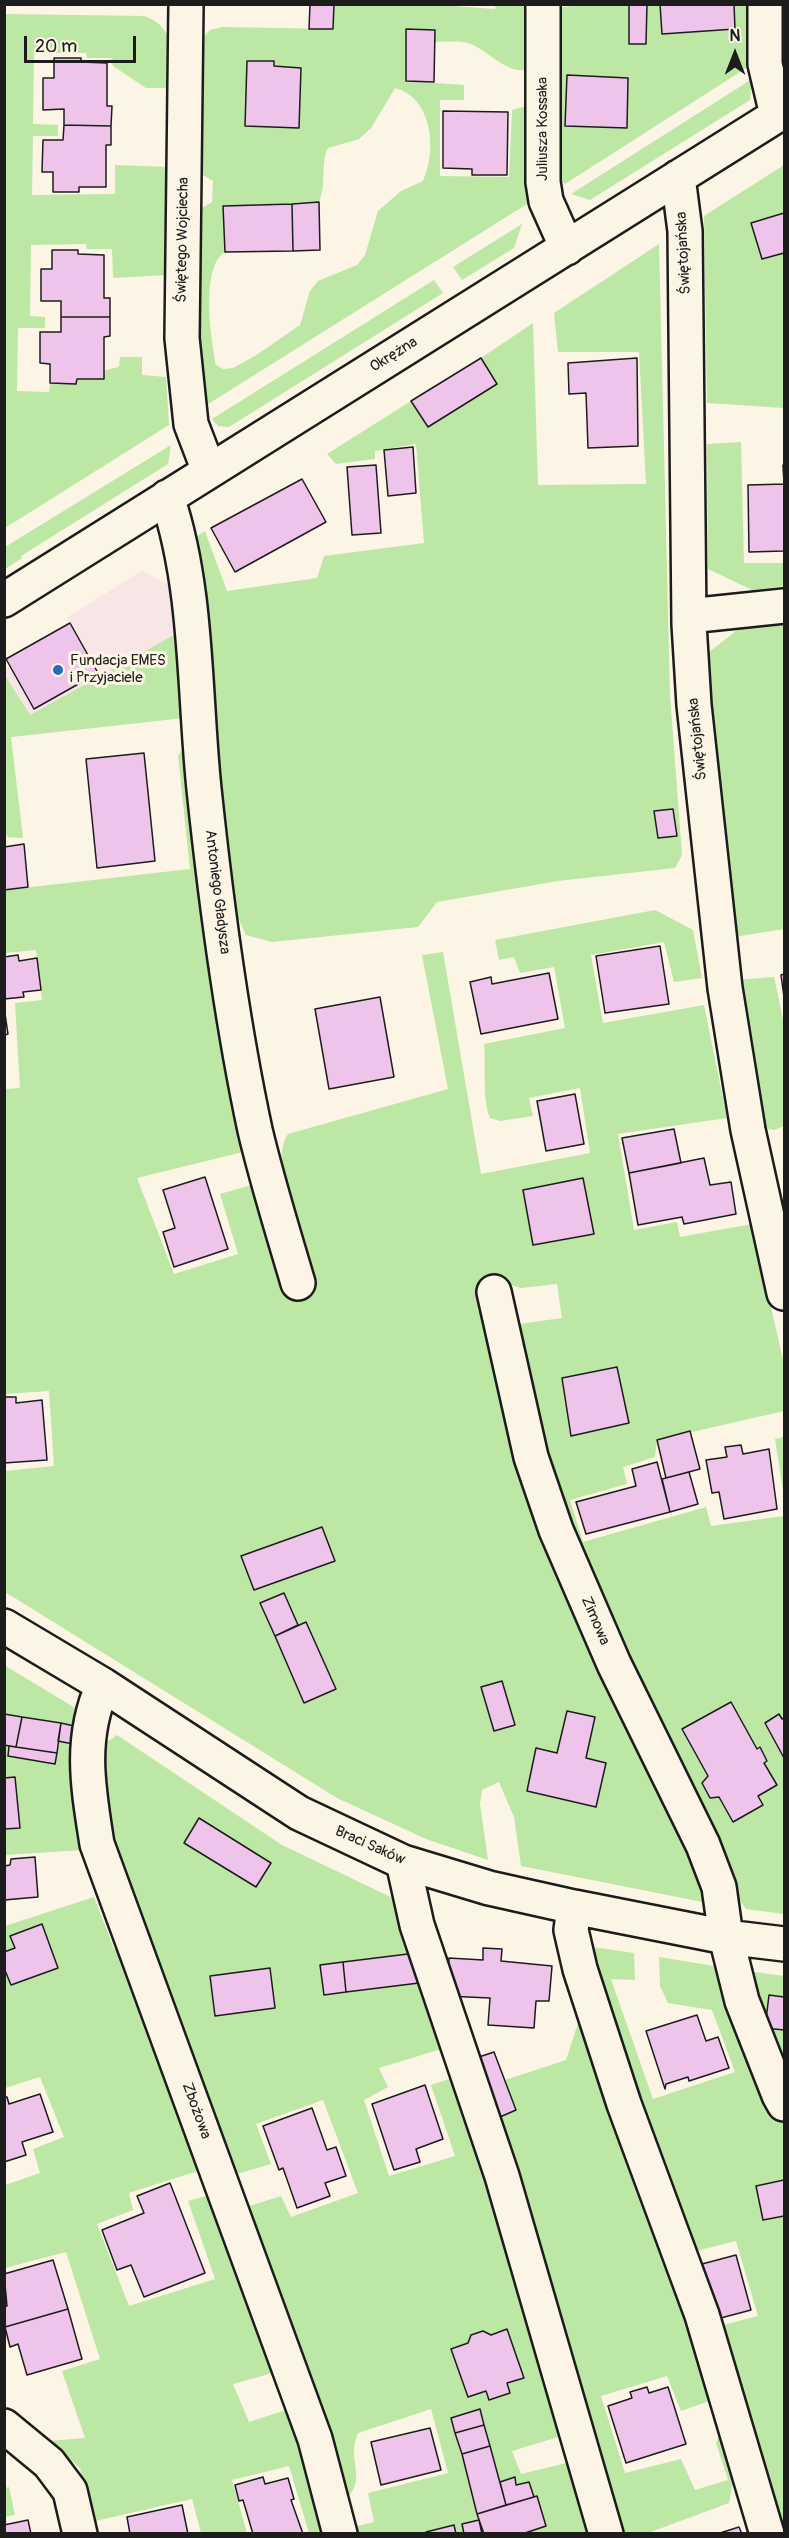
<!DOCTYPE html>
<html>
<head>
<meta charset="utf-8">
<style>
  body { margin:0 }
  #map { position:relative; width:789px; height:2538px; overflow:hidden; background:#fcf5e5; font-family:Pangolin,sans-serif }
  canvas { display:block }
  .frame { position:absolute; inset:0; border:6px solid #1c1c1c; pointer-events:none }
  .north { position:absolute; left:705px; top:24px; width:60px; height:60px; -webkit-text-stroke:4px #fcf5e5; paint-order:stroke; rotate:0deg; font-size:16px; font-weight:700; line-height:24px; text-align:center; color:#1c1c1c }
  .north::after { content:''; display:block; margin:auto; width:21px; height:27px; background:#1c1c1c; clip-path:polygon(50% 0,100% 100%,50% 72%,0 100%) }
  .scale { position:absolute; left:24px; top:36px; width:112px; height:27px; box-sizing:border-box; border:3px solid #1c1c1c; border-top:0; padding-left:8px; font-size:18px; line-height:21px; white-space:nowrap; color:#1c1c1c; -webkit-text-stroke:4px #fcf5e5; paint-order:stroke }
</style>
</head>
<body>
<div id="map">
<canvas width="789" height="2538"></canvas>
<div class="frame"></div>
<div class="north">N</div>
<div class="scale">20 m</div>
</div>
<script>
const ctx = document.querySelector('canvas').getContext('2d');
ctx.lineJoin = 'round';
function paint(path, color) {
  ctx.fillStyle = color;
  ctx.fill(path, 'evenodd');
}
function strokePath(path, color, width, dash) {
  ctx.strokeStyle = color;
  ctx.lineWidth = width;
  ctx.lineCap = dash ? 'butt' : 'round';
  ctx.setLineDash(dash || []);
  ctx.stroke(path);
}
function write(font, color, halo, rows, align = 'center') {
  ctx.font = font + ' Pangolin,sans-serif';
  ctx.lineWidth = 6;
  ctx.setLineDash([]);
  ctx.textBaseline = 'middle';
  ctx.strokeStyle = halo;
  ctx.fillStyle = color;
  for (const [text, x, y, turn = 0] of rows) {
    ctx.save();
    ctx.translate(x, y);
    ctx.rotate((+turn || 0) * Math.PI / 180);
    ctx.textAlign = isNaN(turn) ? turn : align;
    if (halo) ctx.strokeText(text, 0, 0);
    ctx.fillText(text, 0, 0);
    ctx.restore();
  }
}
const built = new Path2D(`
  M142,571l27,14 15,133 -173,19 -6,-53 -1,-13 6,-4 -4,-8 63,-36 -2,-6z`);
const green = new Path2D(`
  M424,4l71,5 1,-4h32v65c-20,4 -38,-17 -55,-25 -10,-5 -27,-3 -38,-3v-11l-29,-1v51l58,4v15h-24v76l69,1 3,-67 17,-5 -2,99 -322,202 -7,-51 2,-146 12,-7 1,-21 -12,-7 3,-138 6,-6 12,-3 111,2 1,-24zM395,88c38,10 42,63 28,93l-22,10 -23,20 -13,44 -8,10 -39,16 -8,10 -10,34 -45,31 -22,12 -10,1 -7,-4c-5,-26 -16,-98 9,-113l-2,-46 96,-4c8,-19 1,-39 9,-54l31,-9 12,-11z
  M616,4l134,1 1,60 -186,119 -10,-8 2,-169z
  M5,14l139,2c34,11 27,43 26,72h-24l-33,-22 -1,-8h-25l-1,-5h-52l-1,71 25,1v11h-25l-1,59 83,-1v-29l53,2 -2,108 -53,3 -1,-29h-25l-1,-5 -55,1 -1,71 15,1v11h-27l-1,63 32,1 1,-9 69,-16 1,-10h22v18l24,2 3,48 -164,103z
  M752,79l-2,21 -160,100 -19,-6z
  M784,165v243l-77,-5 -3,-187z
  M522,224l-8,24 -52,32 -9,-13z
  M659,244l11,451 12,160 -7,13 -117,13 -121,21 -19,25 -146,15 -26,-7 -11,-24 -42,-372 12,-8 22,60 90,-13 7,-22 100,-13 -8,-99 -41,7v8l-39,5 -9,-10 84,-53 17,26 69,-43 -16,-26 52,-35 5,162 108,-1 -7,-132h-81l-4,-39z
  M434,280l9,13 -214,134 -11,-1 -6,-7z
  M741,442l3,121h40v23l-32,4 -44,-21 -1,-125z
  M171,445l-3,19 -147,92 1,2 -17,11v-22z
  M784,623v306l-44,7 -8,-2 -6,-37 -18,-244 33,-26z
  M174,635l10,83 -173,19 12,101 -16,-1 -3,-15v-148l26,41z
  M187,746l6,1 18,185 36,219 -110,27 37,96 64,-20 -18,-60 35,-10 37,113 16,-10 2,-15c-10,-34 -42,-108 -22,-138l160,-45 -26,-134 21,-3 38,222 109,-21 -10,-65 -51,10 4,18 -33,5 -10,-3c-8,-19 -4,-52 -6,-74l81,-16 -11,-61 -34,6 -6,-16 -15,3 -4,-20 160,-30 38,20 9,48 -28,4 -10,-40 -73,13 12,68 101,-18 23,113 -109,16 16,96 43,-8 3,15 72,-13 32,140v47l-127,29 -2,17 -32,10 4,17 -57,16 13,42 123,-35 5,19 73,-10v398l-38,-5 -15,-22 -105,-217 -58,-131 -28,-75 -28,-139 50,-7 -5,-34 -36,4 -38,-11 36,179 24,72 45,104 123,254 2,18 -192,-38 -7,-49 -15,-35 -17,8 -2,14 8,56 -62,-21 -89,-41 -332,-206v-121l49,-5 -5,-75 -44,3v-305l15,-1 -5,-85 27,-3 -6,-50 -31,3v-63l185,-21 -12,-114z
  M774,977l10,47v102l-10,4 -10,-2 -29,-148z
  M784,1437v60l-9,-58z
  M4,1665l73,44 1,117 5,24 -78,5z
  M117,1735l165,110 119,57 50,144 -72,22 9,19 -24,13 25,76 66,-20 -24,-71 27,-9 107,359 -53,16 9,23 54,-13 22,72h-247l-1,-5 25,-6 -6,-29 80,-20 -17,-64 -73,24c-13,30 13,46 -16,69l-99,-294 38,-12 10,21 67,-24 -35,-93 -67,24 15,40 -41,12 -116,-312 -13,-118z
  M94,1897l20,52 13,6 77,214 -75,24 4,17 -36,14 32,82 86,-27 -27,-78 25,-7 63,178 -43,12 16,38 43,-14 35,124 -18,1 -20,-67 -57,14 15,53h-46l-9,-34 -101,23 -11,-54 -32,-27 37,-3 -23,-67 38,-12 -34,-107 -61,16v-83l35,-12 -7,-24 31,-12 -24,-60 -35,11v-162z
  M586,1946l48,7 1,27 -24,-1 42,120 82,-27 -23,-62 -44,-7 -8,-17 -1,-29 61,10 54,138 10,18v410h-4l-65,-206 43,-11 -22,-75 -48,12z
  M748,1971l36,5v95z
  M582,2011l134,378 -4,11 -31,11 -14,-35 -66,20 24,77 56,-14 14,31 33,-10 -12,-37 5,-12 14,41 -6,31 -81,30h-29l-126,-413 23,-10 -11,-30 61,-20z
  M9,2487l6,28 -10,2v-29z`);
const building = new Path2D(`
  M310,4h24l-1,25h-24z
  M629,4h18l-1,40h-17z
  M660,4h74l1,25 -73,5z
  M406,29l29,1 -1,52 -28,-1z
  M54,58h27v4l26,1v43h5l-1,20 -47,-1v-16l-21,1v-32h11z
  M247,61h27v5l27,2 -2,60 -54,-2z
  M567,75l61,3 -1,50 -62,-2z
  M443,111l65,1 -1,63h-35v-6l-29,-1z
  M64,125l47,1v19h-5v42h-27v5h-26v-20h-11l1,-32h20z
  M319,202l1,48 -27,1 -1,-47z
  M292,204l1,47 -68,1 -2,-46z
  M784,213v40l-22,6 -11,-36z
  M52,250h26v4l26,1v43h6v19h-49v-16h-20v-32h11z
  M61,317h49v19l-6,1v42h-27l-1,5 -26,-1v-19l-10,-1v-31h21z
  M481,358l16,26 -69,43 -17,-26z
  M637,358l1,88 -50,2 -2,-55 -17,1 -1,-31z
  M413,447l3,46 -28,3 -4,-46z
  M376,465l5,68 -29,2 -5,-68z
  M783,465h1v86l-35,1 -1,-67 36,-1z
  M302,479l24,43 -91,50 -24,-44z
  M70,623l28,50 -64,36 -28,-50z
  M144,753l11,108 -58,7 -11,-109z
  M673,809l4,27 -19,2 -4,-27z
  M24,844l4,43 -24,3v-43z
  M660,946l9,58 -64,9 -9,-57z
  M18,955l1,6 18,-3 4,32 -18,2 1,5 -20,2v-42z
  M549,973l9,46 -77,15 -11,-52 21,-5 1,7z
  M784,974v23l-3,-22z
  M380,997l14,80 -65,12 -14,-80z
  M4,1007l4,27 -4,1z
  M575,1094l9,50 -38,7 -9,-50z
  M674,1129l7,34 -52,10 -7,-35z
  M704,1158l6,27 21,-3 5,32 -52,10 -2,-7 -44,8 -9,-52z
  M205,1177l23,72 -54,18 -11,-35 12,-4 -12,-38z
  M583,1178l11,56 -61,11 -10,-55z
  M617,1367l12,56 -58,13 -9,-58z
  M5,1397h11v6l26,-3 5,60 -43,3z
  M690,1431l10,38 -34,9 -9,-38z
  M741,1445l2,9 26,-5 8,60 -53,10 -5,-27 -7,1 -6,-33 21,-3 -2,-10z
  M657,1462l13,50 -84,22 -10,-32 60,-16 -4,-17z
  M689,1472l9,32 -28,8 -8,-33z
  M322,1527l13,34 -81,29 -13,-34z
  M284,1593l14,32 -23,11 -15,-33z
  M306,1622l30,67 -32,14 -29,-67z
  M502,1681l13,44 -21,6 -13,-44z
  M731,1702l26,47 3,-2 7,14 -3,2 13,22 -19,11 5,9 -30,17 -14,-25 -9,1 -8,-15 6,-7 -26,-47z
  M567,1711l28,6 -9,41 20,5 -10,44 -69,-16 9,-43 21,5z
  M4,1714l18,3 -6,30 -12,-2z
  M779,1714l3,5 2,-1v40l-19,-35z
  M22,1717l39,6 -4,30 -41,-6z
  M61,1723l13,3 -1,18 -15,-3z
  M9,1746l48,7 -2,11 -47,-8z
  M15,1777l5,51 -16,1v-51z
  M199,1818l72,45 -15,24 -72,-44z
  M35,1857l3,40 -34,3v-34l6,-1 1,-6z
  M42,1924l16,44 -47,17 -7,-17v-16l11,-4 -5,-12z
  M483,1948l19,1 -1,12 51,5 -3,35h-13l-2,27 -46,-3 2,-27 -44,-2 3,-38 34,2z
  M416,1953l3,30 -73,9 -3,-30z
  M343,1962l3,30 -22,3 -4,-30z
  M270,1968l5,40 -60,8 -5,-40z
  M769,1995l15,2v33l-19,-2z
  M697,2015l9,26 12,-4 11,31 -40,13 -1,-4 -22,7 -1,5 -19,-58z
  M494,2052l22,58 -23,10 -23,-60z
  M425,2085l18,54 -27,10 4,13 -26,8 -22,-66z
  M40,2094l13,38 -31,10 4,13 -22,7v-65h3l2,7z
  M312,2108l15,42 9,-3 10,29 -21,7 5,13 -33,12 -14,-40 -4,2 -16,-44z
  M784,2180v36l-21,4 -7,-34z
  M170,2183l35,90 -61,24 -13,-32 -14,5 -15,-40 42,-17 -7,-17z
  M736,2255l15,55 -34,9 -15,-55z
  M53,2260l15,49 -63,18 -1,-20 3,-1 -3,-32z
  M68,2309l14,50 -55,16 -9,-31 -8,3 -5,-20z
  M507,2329l17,49 -17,5 3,10 -21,7 -3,-9 -18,6 -17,-48 17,-6 3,-8 12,-4 8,4z
  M647,2387l2,6 19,-6 18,57 -60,19 -18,-57 24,-8 -2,-6z
  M480,2409l4,16 -29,8 -4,-15z
  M484,2425l6,21 -28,8 -7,-21z
  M430,2428l11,42 -60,15 -10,-43z
  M490,2446l16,59 -29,9 -15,-60z
  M263,2477l2,7 23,-6 6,21 -3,1 12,34h-50l-10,-34 -4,1 -4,-16z
  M515,2477l1,8 13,-3 5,15 -28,8 -6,-23z
  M537,2496l9,30 -24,8h-38l-7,-20z
  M182,2505l6,29h-58l-3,-17z
  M28,2520l3,14h-27v-9z
  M479,2520l3,14h-18l-2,-10z
  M454,2525l2,9h-30v-2z
  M739,2527l3,7h-25z`);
const minor = new Path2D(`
  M186,4l-4,334 9,86 18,47
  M543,4v178l3,19 21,47
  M765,4v60l12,51
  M678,177l7,54 4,393 5,81 31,283 23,142 36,163
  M167,497c31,92 27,196 37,292 12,114 27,229 51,341 12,51 28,102 43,153
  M4,600l780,-489
  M689,616l95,-10
  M494,1292l37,165 25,73 58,134 89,181 16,42 7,50 16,64 37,94 5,9
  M4,1626l99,59 196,128 104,49 86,26 85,19 152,30 58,7
  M103,1685c-24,54 -15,102 -6,159l218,595 25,95
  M403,1862l14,63 85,251 104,358
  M574,1907l-3,23 9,39 44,135 78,211 65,219
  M4,2426l45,37 21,28 10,43`);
const markers = [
  [58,670,6,"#1f6fb2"]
];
const streetNames = [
  ["Juliusza Kossaka",543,129,-90],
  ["Świętego Wojciecha",183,240,-89],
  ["Świętojańska",684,253,-93],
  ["Okrężna",394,355,-32],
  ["Świętojańska",698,739,-96],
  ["Antoniego Gładysza",217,892,83],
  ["Zimowa",595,1621,67],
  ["Braci Saków",370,1846,24],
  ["Zbożowa",196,2111,70]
];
const poiNames = [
  ["Fundacja EMES",70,661],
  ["i Przyjaciele",70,678]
];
paint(built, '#f8e6e7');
paint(green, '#bce7a4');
paint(building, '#eec4eb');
strokePath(building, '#1c1c1c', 1.5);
strokePath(minor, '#1c1c1c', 38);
strokePath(minor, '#fcf5e5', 33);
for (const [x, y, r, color] of markers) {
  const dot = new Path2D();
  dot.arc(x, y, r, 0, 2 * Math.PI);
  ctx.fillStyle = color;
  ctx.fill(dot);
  strokePath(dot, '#fcf5e5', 2);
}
write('15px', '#1c1c1c', '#fcf5e5', streetNames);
write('15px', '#1c1c1c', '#fcf5e5', poiNames, 'left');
</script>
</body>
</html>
